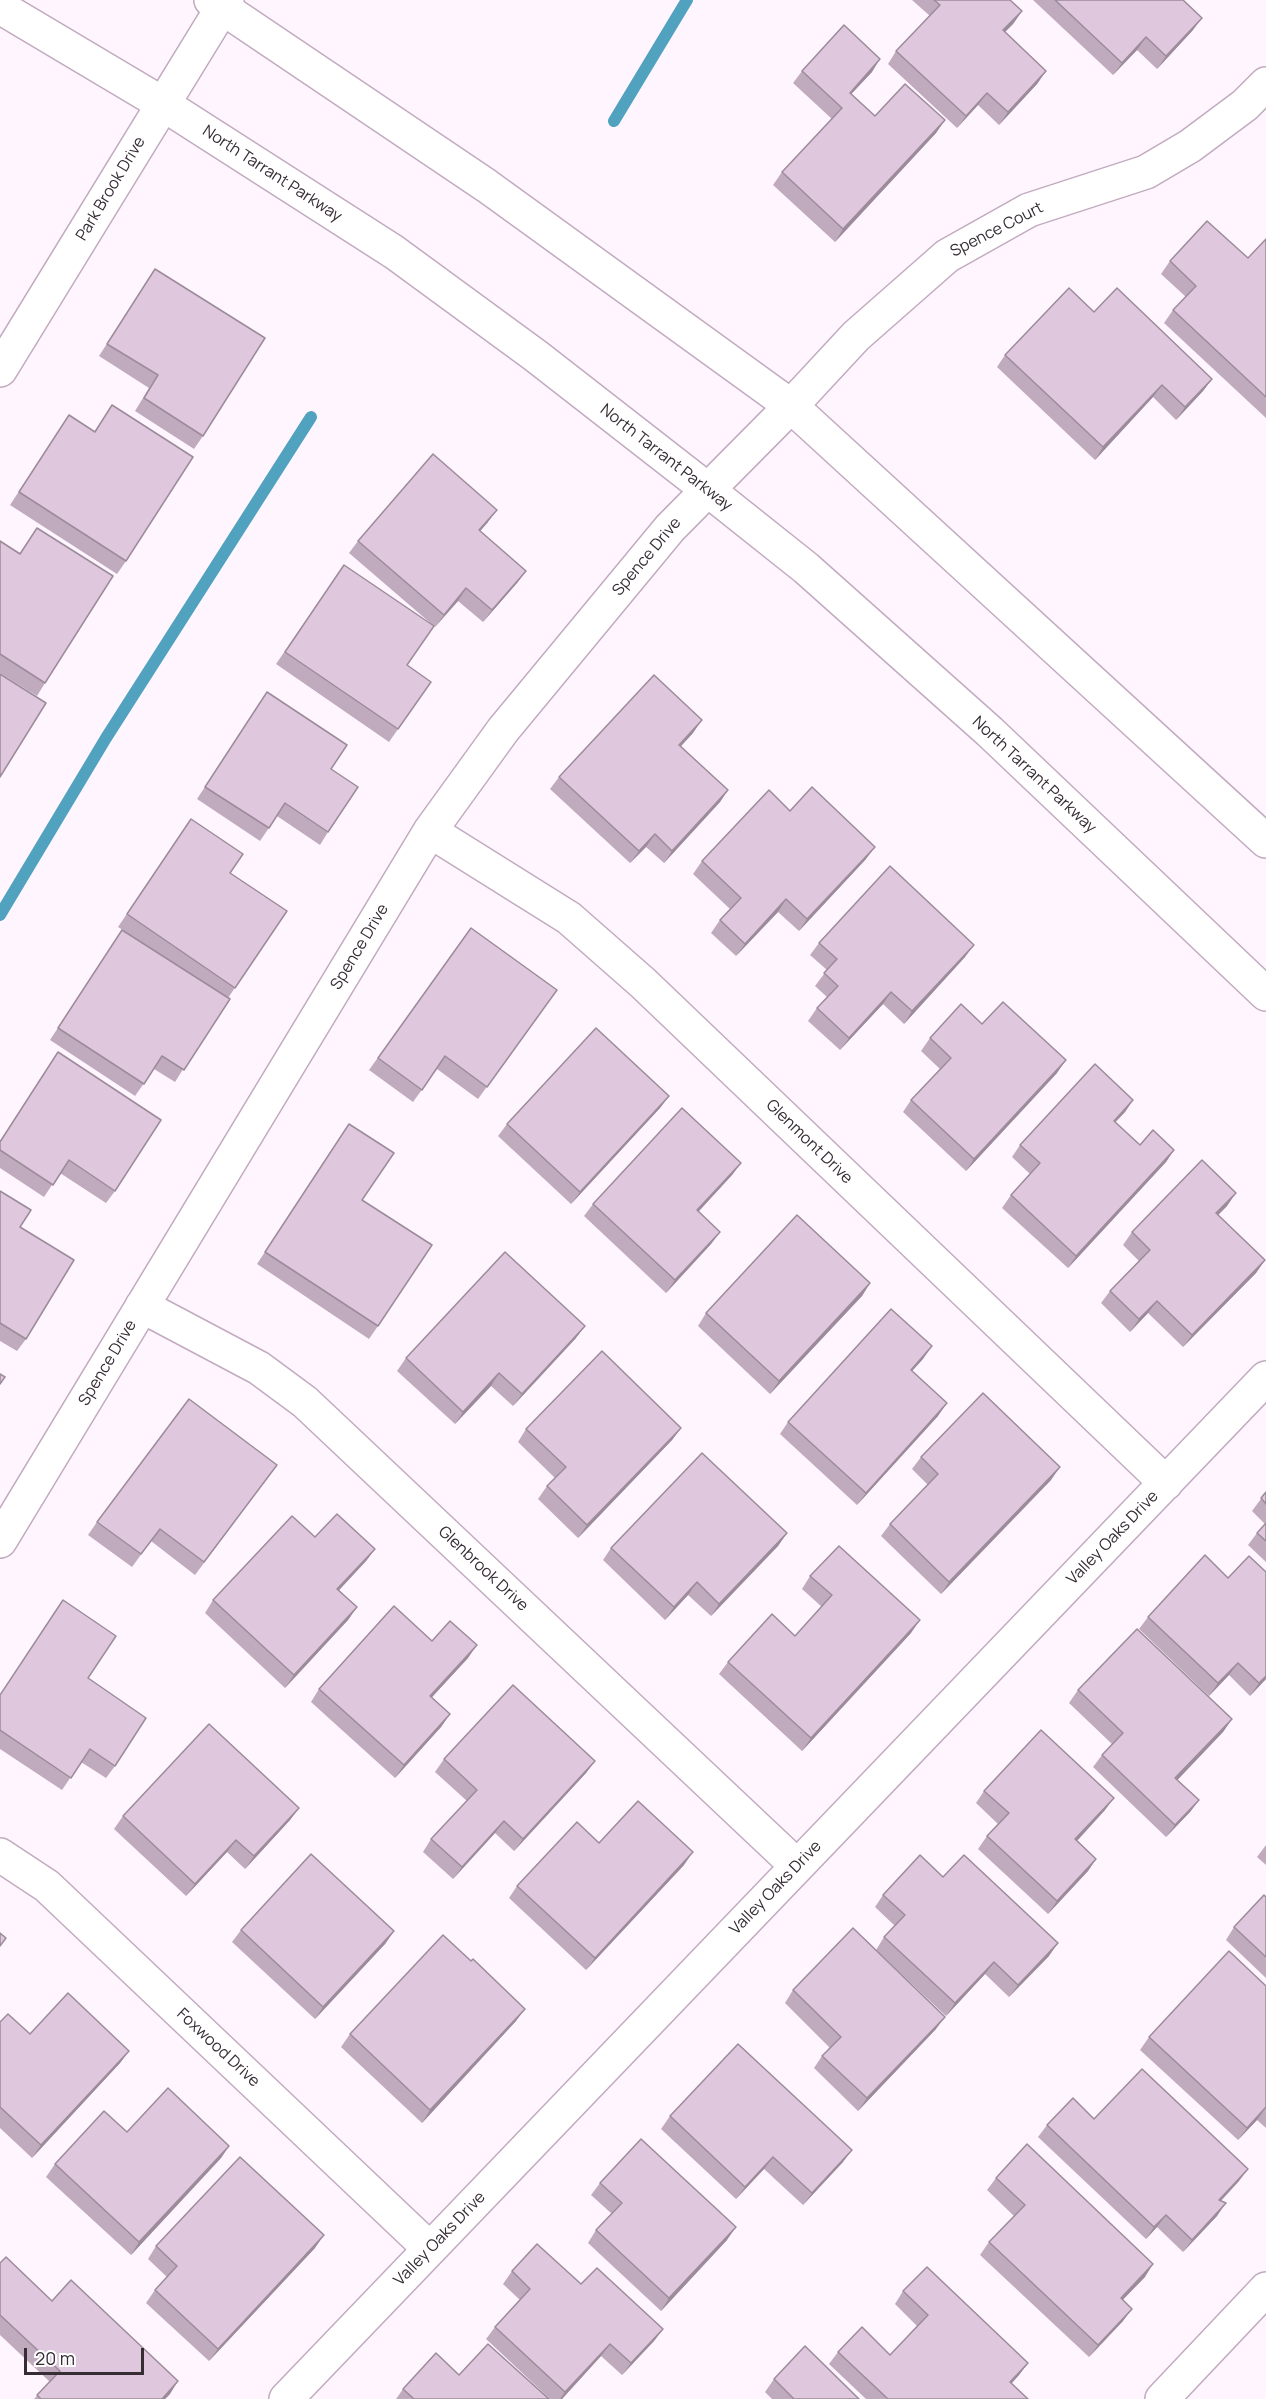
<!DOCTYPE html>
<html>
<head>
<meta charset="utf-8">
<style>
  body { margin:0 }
  #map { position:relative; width:1266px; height:2399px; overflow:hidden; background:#fff5fe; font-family:Manrope,sans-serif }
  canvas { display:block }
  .scale { position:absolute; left:24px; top:2348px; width:120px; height:27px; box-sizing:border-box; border:3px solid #362d35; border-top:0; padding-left:8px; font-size:18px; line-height:21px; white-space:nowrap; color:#362d35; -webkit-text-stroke:4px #fff; paint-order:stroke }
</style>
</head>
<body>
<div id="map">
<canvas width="1266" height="2399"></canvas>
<div class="scale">20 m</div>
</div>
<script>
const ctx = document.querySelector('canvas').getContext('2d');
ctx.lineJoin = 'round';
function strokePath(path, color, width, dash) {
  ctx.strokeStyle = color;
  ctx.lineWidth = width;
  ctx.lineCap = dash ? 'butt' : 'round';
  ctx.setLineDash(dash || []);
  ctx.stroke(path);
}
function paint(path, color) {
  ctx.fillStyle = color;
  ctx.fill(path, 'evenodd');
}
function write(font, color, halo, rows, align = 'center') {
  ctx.font = font + ' Manrope,sans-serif';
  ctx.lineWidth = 6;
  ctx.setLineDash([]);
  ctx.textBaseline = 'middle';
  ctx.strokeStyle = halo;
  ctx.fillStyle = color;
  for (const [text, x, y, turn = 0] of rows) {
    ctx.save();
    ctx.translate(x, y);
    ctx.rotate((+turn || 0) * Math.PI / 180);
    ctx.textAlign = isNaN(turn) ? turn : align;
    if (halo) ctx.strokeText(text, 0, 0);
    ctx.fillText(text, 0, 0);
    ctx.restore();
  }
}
const stream = new Path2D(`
  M614,121l73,-121
  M0,915l106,-177 205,-321`);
const minor = new Path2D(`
  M0,370l227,-370
  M430,831l139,87 74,65 523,500
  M142,1306l117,62 46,34 492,464
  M0,1541l430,-710 73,-101 167,-202 121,-122 65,-70 91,-80 82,-46 117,-38 44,-26 55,-41 21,-21
  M0,1855l47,31 383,363
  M286,2399l980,-1021
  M1162,2399l104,-110`);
const primary = new Path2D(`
  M211,0l276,186 304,220 475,435
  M0,7l163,97 231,148 142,104 172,134 98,78 184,164 276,262`);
const wall = new Path2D(`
  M912,0h98l12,11 -9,13 -8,8 41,39 -9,13 -38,41 -21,-20 -21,23 -69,-64 8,-13 34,-35z
  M1033,0h150l10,30 -36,39 -20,-19 -24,25z
  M802,71l70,1 -21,22 24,22 70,4 -9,13 -101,109 -62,-57 9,-13 50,-53 -39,-36z
  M1266,239v179l-102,-95 9,-13 13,-13 -25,-23 9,-13 78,-3z
  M155,269l48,167 -9,13 -59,-38 14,-23 -50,-32z
  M1094,312l118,67 -9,12 -27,29 -23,-23 -58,63 -98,-93 8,-12z
  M112,405l14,156 -9,13 -107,-69 59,-90 25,17z
  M488,522l-8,9 46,40 -9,12 -34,39 -25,-21 -23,26 -86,-74 9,-12z
  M37,528l8,155 -8,13 -37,-23v-132l20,12z
  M344,565l63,100 24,17 -42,60 -113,-78z
  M267,692l64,77 -3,63 -8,13 -43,-29 -17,25 -63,-42z
  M693,733l-12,13 47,44 -8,12 -56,61 -18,-16 -16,16 -80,-74 9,-12z
  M790,811l76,48 -67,72 -21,-19 -42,44 -25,-23 9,-13 10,-11 -37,-35 9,-13z
  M191,819l39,54 57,38 -59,87 -53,84 -21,-13 -19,27 -85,-56 72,-110 9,5 -13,-8z
  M471,928l86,62 -79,109 -41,-30 -24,33 -44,-32z
  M819,943l146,14 -61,67 -21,-20 -43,46 -32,-29 9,-13 10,-11 -12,-11 12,-16 -17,-15z
  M982,1024l75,49 -91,98 -63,-59 8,-12 29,-31 -19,-18 9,-13z
  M58,1052l57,139 -9,12 -46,-30 -16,24 -44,-29v-27z
  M669,1096l-9,12 -89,96 -73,-68 9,-12z
  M1133,1100l-8,12 -10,10 25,23 34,5 -8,12 -98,106 -66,-60 9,-13 19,-21 -18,-17 8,-12z
  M349,1124l13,76 16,126 -9,13 -112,-75z
  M741,1163l-9,12 -34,37 22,20 -9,12 -45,49 -82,-77 9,-12z
  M0,1191l20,36 6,112 -9,12 -17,-10z
  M1227,1206l-9,9 47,45 -9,13 -73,74 -35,-34 -18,19 -29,-29 9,-12 29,-30 -16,-16 9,-13z
  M870,1283l-8,13 -92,98 -72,-68 8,-13z
  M576,1338l-63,68 -22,-20 -36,38 -58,-53 9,-13z
  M923,1359l-11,12 26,45 -81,89 -77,-71 8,-12z
  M681,1428l-9,12 -94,98 -40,-39 9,-13 8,-8 -37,-36 8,-13z
  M921,1457l130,23 -110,114 -60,-58 9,-12 38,-39 -16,-16z
  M277,1465l-82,110 -44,-34 -19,26 -44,-32 9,-13z
  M1266,1492v70l-18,-17 9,-12 8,-9 -13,-13z
  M787,1533l-9,13 -67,70 -23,-21 -23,25 -62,-60 8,-12z
  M315,1537l60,12 -9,12 -27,29 18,17 -9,13 -63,68 -80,-75 8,-13z
  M1266,1572v107l-16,17 -21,-21 -20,21 -70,-67 9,-12 80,-39z
  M810,1576l101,57 -109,118 -83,-77 9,-12 67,-26 27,-29 -20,-18z
  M432,1641l36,17 -36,39 18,17 -9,13 -46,51 -84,-76 8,-13z
  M88,1678l27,88 -9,12 -25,-16 -19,28 -62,-41v-54z
  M1078,1690l154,29 -9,13 -46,48 22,20 -9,12 -24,25 -73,-70 9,-12 10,-11 -43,-41z
  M444,1759l151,2 -9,12 -72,78 -19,-18 -42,46 -30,-27 8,-13 36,-38 -32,-29z
  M984,1791l121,19 -28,30 19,19 -8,12 -40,43 -70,-65 9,-13 11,-12 -22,-21z
  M299,1808l-9,12 -45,49 -18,-17 -41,44 -72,-67 9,-13z
  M599,1843l85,22 -98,105 -77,-72 8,-12z
  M1266,1845v20l-9,-8z
  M943,1877l106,79 -40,41 -24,-23 -39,42 -70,-66 8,-13 11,-11 -20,-19 8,-12z
  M1266,1897v81l-40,-38 8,-13z
  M241,1930l153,1 -9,13 -70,75 -83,-77z
  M1266,1986v142l-9,-8 -19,20 -98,-90 9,-13z
  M793,1990l143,39 -78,82 -44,-43 8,-12 8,-8 -45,-45z
  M516,2021l-94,102 -81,-76 9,-13z
  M0,2022l30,12 99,17 -9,12 -88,95 -32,-30z
  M670,2116l173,46 -40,43 -39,-36 -28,30 -75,-70z
  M1094,2119l145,62 -18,20 -4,15 -34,36 -26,-25 -11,12 -108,-102 9,-12z
  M127,2132l102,14 -8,12 -90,97 -85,-78 9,-13z
  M996,2178l149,99 -23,23 1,21 -34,36 -109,-102 9,-13 25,-26 -27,-26z
  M600,2183l127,57 -66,71 -73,-68 8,-13 16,-16 -21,-19z
  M156,2246l159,2 -106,113 -63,-58 9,-13 12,-13 -19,-18z
  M0,2263l170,131 -5,5h-131l16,-17 -50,-47z
  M512,2271l69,13 82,45 -9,12 -32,34 -21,-19 -39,43h-12l-64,-60 9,-12 25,-27 -17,-16z
  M903,2291l125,72 -9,12 -8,9 17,15h-162l-37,-35 9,-12 52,3 27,-29 -22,-22z
  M459,2375l90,24h-153l7,-10z
  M774,2379l85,20h-87l-7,-7z`);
const shadedWall = new Path2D(`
  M1022,11l-9,13 -19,19 9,-13z
  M1202,18l-9,12 -36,39 9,-13z
  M1146,37l-9,13 -24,25 9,-12z
  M880,59l-8,13 -31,33 9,-12z
  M1046,71l-9,13 -38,41 9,-13z
  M987,93l-9,12 -21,23 9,-12z
  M945,120l-9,13 -101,109 8,-13z
  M1212,379l-9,12 -27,29 9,-13z
  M1162,385l-9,12 -58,63 8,-13z
  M497,510l-9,12 -18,21 9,-13z
  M526,571l-9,12 -34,39 9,-12z
  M466,588l-8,13 -23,26 9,-12z
  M702,720l-9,13 -22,24 8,-12z
  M728,790l-8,12 -56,61 8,-12z
  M655,834l-9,13 -16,16 9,-12z
  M875,847l-9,12 -67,72 8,-12z
  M786,899l-8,13 -42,44 9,-12z
  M974,945l-9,12 -61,67 8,-13z
  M891,992l-8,12 -43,46 9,-12z
  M1066,1060l-9,13 -91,98 8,-12z
  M669,1096l-9,12 -89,96 9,-12z
  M1133,1100l-8,12 -20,21 9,-12z
  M1174,1150l-8,12 -98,106 8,-12z
  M741,1163l-9,12 -44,48 9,-13z
  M1236,1193l-9,13 -20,20 9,-13z
  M720,1232l-9,12 -45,49 9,-13z
  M1265,1260l-9,13 -73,74 9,-12z
  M870,1283l-8,13 -92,98 9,-13z
  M1157,1301l-9,12 -18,19 9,-13z
  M585,1326l-9,12 -63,68 9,-12z
  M932,1346l-9,13 -21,23 9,-12z
  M499,1373l-8,13 -36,38 8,-12z
  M947,1403l-9,13 -81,89 9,-12z
  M681,1428l-9,12 -94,98 9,-13z
  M1060,1467l-9,13 -110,114 8,-12z
  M787,1533l-9,13 -67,70 8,-12z
  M375,1549l-9,12 -37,40 8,-12z
  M697,1582l-9,13 -23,25 9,-13z
  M357,1607l-9,13 -63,68 9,-13z
  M920,1620l-9,13 -109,118 9,-13z
  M477,1645l-9,13 -46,50 8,-12z
  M1238,1663l-9,12 -20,21 9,-13z
  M1266,1676v3l-16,17 9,-13z
  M450,1714l-9,13 -46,51 9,-13z
  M1232,1719l-9,13 -56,59 8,-13z
  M595,1761l-9,12 -72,78 9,-12z
  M1114,1798l-9,12 -38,42 8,-13z
  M1199,1800l-9,12 -24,25 9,-12z
  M299,1808l-9,12 -45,49 9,-13z
  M504,1821l-9,12 -42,46 9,-12z
  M236,1840l-9,12 -41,44 9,-12z
  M693,1852l-9,13 -98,105 9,-12z
  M1096,1859l-8,12 -40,43 9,-13z
  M394,1931l-9,13 -70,75 8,-12z
  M1058,1943l-9,13 -40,41 9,-12z
  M994,1962l-9,12 -39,42 9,-13z
  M525,2009l-9,12 -94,102 8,-13z
  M945,2017l-9,12 -78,82 9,-13z
  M129,2051l-9,12 -88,95 9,-13z
  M1266,2107l-9,13 -19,20 9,-12z
  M229,2146l-8,12 -90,97 8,-13z
  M852,2150l-9,12 -40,43 9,-12z
  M773,2157l-9,12 -28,30 9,-12z
  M1248,2169l-9,12 -29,31 9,-12z
  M1226,2203l-9,13 -34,36 9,-12z
  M1166,2215l-9,12 -11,12 8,-12z
  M736,2227l-9,13 -66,71 8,-13z
  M324,2235l-9,13 -106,113 9,-12z
  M1153,2264l-8,13 -33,34 9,-13z
  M1132,2309l-9,12 -34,36 9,-12z
  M663,2329l-9,12 -32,34 9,-12z
  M610,2344l-9,12 -39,43h-2l5,-7z
  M1028,2363l-9,12 -18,20 9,-13z
  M178,2381l-8,13 -5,5h-3z`);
const building = new Path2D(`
  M934,0h76l12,11 -19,19 43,41 -38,41 -21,-19 -21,23 -70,-65 44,-46z
  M1055,0h128l19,18 -36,38 -20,-19 -24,26z
  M844,25l36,34 -30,34 25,23 30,-32 40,36 -102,109 -61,-57 60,-64 -40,-37z
  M1207,221l41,37 18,-19v158l-93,-87 23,-24 -26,-25z
  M155,269l110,69 -62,98 -59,-38 14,-23 -51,-31z
  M1069,288l25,24 23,-24 95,91 -27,28 -23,-22 -59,62 -98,-92z
  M112,405l81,52 -67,104 -107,-69 50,-77 26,17z
  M433,454l64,56 -18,20 47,41 -34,39 -26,-22 -22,27 -86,-74z
  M37,528l76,48 -68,107 -45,-29v-113l20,13z
  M344,565l90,61 -27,39 24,17 -33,47 -113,-77z
  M0,674l46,29 -46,74z
  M654,675l48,45 -23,25 49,45 -56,61 -17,-17 -16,17 -80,-74z
  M267,692l80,53 -16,24 27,18 -30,45 -43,-29 -16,25 -64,-41z
  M812,787l63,60 -68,72 -21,-20 -41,45 -25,-24 21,-22 -39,-37 67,-71 21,21z
  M191,819l52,35 -13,19 57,38 -52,77 -108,-74z
  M890,866l84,79 -62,66 -21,-19 -42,46 -32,-30 21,-22 -14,-13 13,-14 -18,-16z
  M471,928l86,62 -70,97 -42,-31 -23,34 -44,-32z
  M122,930l108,69 -46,71 -22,-14 -18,28 -86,-56z
  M1003,1002l63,58 -92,99 -63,-59 40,-42 -21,-20 31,-34 21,20z
  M596,1028l73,68 -89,96 -73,-68z
  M58,1052l103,68 -46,71 -46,-31 -16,25 -53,-35v-8z
  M1095,1064l38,36 -19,21 26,24 13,-15 21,20 -98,106 -65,-61 29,-32 -20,-18z
  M682,1108l59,55 -44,47 23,22 -45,48 -82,-76z
  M349,1124l45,29 -32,47 70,45 -54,81 -113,-74z
  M1202,1160l34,33 -20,20 49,47 -73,75 -35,-34 -18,18 -29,-28 40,-41 -18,-18z
  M0,1191l31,19 -11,17 54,33 -48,79 -26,-16z
  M797,1215l73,68 -91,98 -73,-68z
  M505,1252l80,74 -63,68 -23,-21 -36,39 -57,-54z
  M891,1309l41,37 -21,24 36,33 -81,90 -78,-71z
  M602,1351l79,77 -94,97 -40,-39 19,-19 -40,-38z
  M0,1374l5,3 -5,7z
  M983,1393l77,74 -111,115 -59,-58 48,-50 -17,-17z
  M189,1399l88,66 -73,97 -44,-33 -19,25 -44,-32z
  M702,1453l85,80 -68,71 -22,-22 -23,25 -63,-59z
  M1266,1492v12l-5,-6z
  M337,1514l38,35 -38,40 20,18 -63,68 -81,-75 79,-84 23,21z
  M1266,1523v18l-9,-8z
  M839,1546l81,74 -109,118 -83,-76 44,-48 23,22 37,-41 -22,-19z
  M1205,1555l23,23 21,-22 17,16v104l-7,7 -21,-20 -20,20 -70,-66z
  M63,1600l53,36 -28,42 58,40 -31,48 -25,-17 -19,29 -71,-48v-35z
  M394,1606l38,35 18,-20 27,24 -47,51 20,18 -46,51 -85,-76z
  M1137,1629l95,90 -57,59 24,22 -24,25 -73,-70 21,-22 -45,-43z
  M513,1685l82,76 -72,78 -19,-18 -42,46 -31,-28 46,-49 -33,-31z
  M209,1724l90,84 -45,48 -18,-16 -41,44 -72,-68z
  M1041,1730l73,68 -39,41 21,20 -39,42 -70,-65 22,-23 -25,-22z
  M638,1801l55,51 -98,106 -78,-72 60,-64 22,21z
  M311,1854l83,77 -71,76 -82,-77z
  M920,1855l23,22 21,-22 94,88 -40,42 -24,-23 -39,41 -71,-66 21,-22 -22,-20z
  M1264,1895l2,2v60l-32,-30z
  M853,1928l92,89 -78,81 -45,-42 19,-19 -48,-47z
  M0,1933l6,5 -6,8z
  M443,1935l28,26 2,-2 52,50 -95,101 -80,-76z
  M1229,1951l37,35v121l-19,21 -98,-91z
  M68,1993l61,58 -88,94 -41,-38v-85l8,-8 22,20z
  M738,2044l114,106 -40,43 -39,-36 -28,30 -75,-71z
  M1142,2069l106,100 -29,31 7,3 -34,37 -26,-25 -12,12 -107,-102 26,-27 21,21z
  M168,2088l61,58 -90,96 -84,-78 49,-53 23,21z
  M641,2139l95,88 -67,71 -73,-68 26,-27 -22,-20z
  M1027,2144l126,120 -32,34 11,11 -34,36 -109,-103 36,-37 -29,-27z
  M240,2157l84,78 -106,114 -63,-59 22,-24 -21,-20z
  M537,2244l44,40 16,-16 66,61 -32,34 -21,-19 -45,48 -70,-65 35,-38 -18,-18z
  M6,2257l46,44 19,-21 107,101 -16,18h-121l-4,-4 23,-24 -60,-56v-52z
  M927,2267l101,96 -18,19 18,17h-140l-50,-47 24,-25 28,28 38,-40 -25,-24z
  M488,2344l61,55h-135l-11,-10 33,-36 23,22z
  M805,2346l54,53h-65l-20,-20z`);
const streetNames = [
  ["North Tarrant Parkway",272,174,33],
  ["Park Brook Drive",111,189,-59],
  ["Spence Court",997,230,-27],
  ["North Tarrant Parkway",666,458,38],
  ["Spence Drive",647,557,-50],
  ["North Tarrant Parkway",1034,775,43],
  ["Spence Drive",360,947,-59],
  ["Glenmont Drive",809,1142,44],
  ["Spence Drive",108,1363,-59],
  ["Valley Oaks Drive",1113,1538,-46],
  ["Glenbrook Drive",483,1569,43],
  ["Valley Oaks Drive",776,1888,-46],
  ["Foxwood Drive",218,2048,43],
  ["Valley Oaks Drive",440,2239,-46]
];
strokePath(stream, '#50a2be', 12);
strokePath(minor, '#c2abc0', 36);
strokePath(primary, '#c2abc0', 36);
strokePath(minor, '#fff', 33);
strokePath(primary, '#fff', 33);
paint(wall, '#c0abbe');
paint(shadedWall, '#9c8b9b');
paint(building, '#dfc7dd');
strokePath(building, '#9c8b9b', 1.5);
write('16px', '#362d35', '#fff', streetNames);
</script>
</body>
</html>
